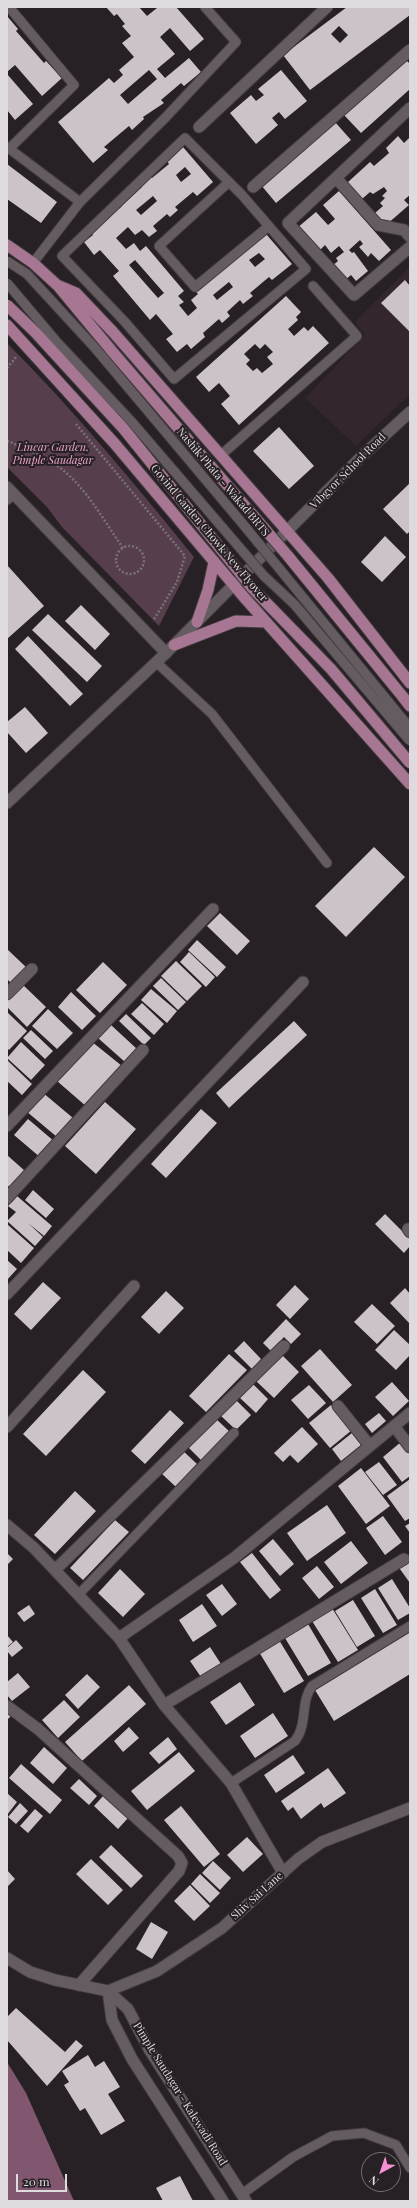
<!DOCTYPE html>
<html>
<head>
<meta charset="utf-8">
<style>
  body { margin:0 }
  #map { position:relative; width:417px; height:2208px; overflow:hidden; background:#272024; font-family:"Playfair Display",serif }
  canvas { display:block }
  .frame { position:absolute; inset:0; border:8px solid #dfdadd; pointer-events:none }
  .north { position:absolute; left:361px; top:2152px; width:40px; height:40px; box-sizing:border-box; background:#272024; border:1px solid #716a6e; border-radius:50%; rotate:220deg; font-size:11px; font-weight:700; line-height:16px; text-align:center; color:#dfdadd }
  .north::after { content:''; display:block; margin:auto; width:14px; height:18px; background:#f690d0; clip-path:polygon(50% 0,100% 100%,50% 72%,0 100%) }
  .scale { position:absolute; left:16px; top:2174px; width:51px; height:18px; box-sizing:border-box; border:2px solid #dfdadd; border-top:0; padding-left:5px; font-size:12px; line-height:14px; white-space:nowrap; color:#dfdadd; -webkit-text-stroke:3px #272024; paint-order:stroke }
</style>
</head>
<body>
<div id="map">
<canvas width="417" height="2208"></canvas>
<div class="frame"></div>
<div class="north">N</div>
<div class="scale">20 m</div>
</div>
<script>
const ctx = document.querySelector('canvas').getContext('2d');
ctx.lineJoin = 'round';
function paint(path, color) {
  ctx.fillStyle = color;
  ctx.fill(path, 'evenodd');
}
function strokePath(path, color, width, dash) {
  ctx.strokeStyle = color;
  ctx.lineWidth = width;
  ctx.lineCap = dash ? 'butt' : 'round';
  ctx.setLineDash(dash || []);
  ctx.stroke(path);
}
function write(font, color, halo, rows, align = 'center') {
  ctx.font = font + ' "Playfair Display",serif';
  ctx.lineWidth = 4;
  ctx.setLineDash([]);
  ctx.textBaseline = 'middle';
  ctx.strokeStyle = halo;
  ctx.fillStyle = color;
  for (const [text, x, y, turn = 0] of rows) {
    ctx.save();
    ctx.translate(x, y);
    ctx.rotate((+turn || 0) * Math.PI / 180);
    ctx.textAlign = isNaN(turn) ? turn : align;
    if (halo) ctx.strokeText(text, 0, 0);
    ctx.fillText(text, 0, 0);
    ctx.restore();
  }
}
const built = new Path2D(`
  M410,267v127l-54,52 -51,-48 60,-63 -10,-13z`);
const green = new Path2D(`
  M7,343c67,67 127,140 187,214l-35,69 -97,-99 -15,-20 -40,-40z`);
const water = new Path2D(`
  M7,2062l19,31 48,108h-67z`);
const building = new Path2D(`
  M106,7h33l8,9 10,-8 -2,-1h21l28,32 -14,12 -20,-23 -10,9 15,17 -18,15 8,9 24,-20 12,14 -17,14 -3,-3 -20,17 3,3 -21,14 1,2 -12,11 -3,-4 -25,21 4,3 -15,13 -35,-41 51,-44 5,5 9,-8 -4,-5 15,-13 -12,-14 9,-7 -9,-10 3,-2 -8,-10 -3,2zM149,70l8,9 -29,25 -8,-9z
  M347,7h63v8l-100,75 -27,-35zM339,26l9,9 -8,8 -9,-9z
  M7,16l11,13 -2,2 28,32 2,-2 16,17 -20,18 -27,-31 -8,7z
  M406,60l4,4v25l-49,44 -17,-18z
  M281,70l26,31 -22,18 -6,-7 -7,6 6,7 -22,19 -26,-31 21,-18 5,6 8,-6 -6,-6z
  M7,74l26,30 -18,16 -8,-10z
  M335,122l16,18 -75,63 -15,-18z
  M398,136l6,7 6,-6v58l-6,5 5,5 -23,20 -11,-12 8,-7 -3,-3 5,-5 -3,-2 5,-5 -3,-4 -11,7 -3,-2 -8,7 -15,-16 23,-21 4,4 15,-13 -3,-5z
  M183,147l30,35 -16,14 -4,-4 -18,15 3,3 -8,7 -3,-3 -14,12 4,5 -8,6 -7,-7 -7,5 -7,-8 -12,11 10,11 8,-6 6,8 6,-5 38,45 -6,5 6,6 -5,3 9,11 9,-8 -6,-8 7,-6 -7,-8 69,-59 32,37 -20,16 -3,-3 -19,16 3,3 -10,8 -3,-4 -13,12 3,4 -8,7 -3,-4 -16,14 2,4 -14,12 -4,-5 -10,8 -11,-13 7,-5 -17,-20 -6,6 -37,-44 6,-5 -19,-21 -6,5 -10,-13 9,-7 -5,-7 15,-5 19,-17 -3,-4 7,-6 3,3 13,-12 -3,-3 10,-8 3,2 17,-14 -2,-3zM185,167l6,7 -10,8 -5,-7zM153,196l4,5 -16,14 -5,-5zM259,253l6,6 -10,8 -6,-7zM135,260l29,33 -6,5 -29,-33zM229,282l4,5 -16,13 -4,-5z
  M7,164l50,38 -16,21 -34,-24z
  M339,191l52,59 -12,11 -8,-8 -3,4 -9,-10 4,-3 -3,-4 -11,10 3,3 2,-1 14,19 -12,10 -5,-6 -7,6 -13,-14 7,-6 -2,-3 8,-6 -5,-6 -8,7 -6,-8 -7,7 -21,-24 19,-16 12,13 7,-6 -12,-14z
  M405,280l5,6v46l-29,-29z
  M286,296l15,16 -5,5 2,3 -10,9 6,7 10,-9 4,4 5,-5 16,17 -90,82 -18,-21 9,-8 -11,-13 -10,9 -13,-15zM255,344l5,5 5,-5 8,8 -6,5 6,7 -11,9 -5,-5 -4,3 -7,-7 4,-4 -6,-6z
  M279,427l35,39 -25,23 -36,-38z
  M410,483v48l-3,3 -24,-25z
  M385,536l21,21 -24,25 -21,-20z
  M7,565l37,41 -37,33z
  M81,605l29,29 -15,16 -30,-29z
  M48,614l54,52 -15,16 -55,-52z
  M28,636l55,58 -13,12 -55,-57z
  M25,707l23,26 -22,20 -19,-21v-10z
  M374,847l31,30 -59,60 -31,-31z
  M220,913l30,28 -13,14 -30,-29z
  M197,940l29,27 -9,10 -29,-27z
  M7,949l20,19 -15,16 -5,-5z
  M189,952l26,25 -9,10 -26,-25z
  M176,961l26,25 -15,15 -26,-25z
  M103,962l24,23 -27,28 -24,-23z
  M161,978l25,24 -8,8 -25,-24z
  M22,984l24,23 -19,20 -20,-20v-8z
  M151,989l26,22 -10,12 -26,-23z
  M71,992l25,24 -14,14 -24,-23z
  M142,1003l22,21 -10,11 -23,-21z
  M48,1009l25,24 -16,16 -25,-23z
  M7,1012l20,19 -18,19 -2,-2z
  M126,1014l25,24 -7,7 -25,-24z
  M294,1021l13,14 -78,73 -13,-15z
  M111,1025l26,24 -12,13 -27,-24z
  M31,1030l22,21 -8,8 -22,-21z
  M91,1041l31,25 -35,41 -30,-26z
  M21,1042l24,23 -14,15 -24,-22z
  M7,1060l25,24 -10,11 -15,-14z
  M42,1092l31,26 -16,19 -31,-26z
  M105,1102l31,27 -40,45 -31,-28z
  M201,1109l16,14 -51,55 -15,-14z
  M28,1119l27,23 -14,16 -27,-23z
  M7,1155l18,16 -14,17 -4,-3z
  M33,1190l21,19 -8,9 -21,-18z
  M17,1196l35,30 -8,10 -16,-13 15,14 -8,9 -28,-25 9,-9 -8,-6z
  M385,1214l25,25v7l-6,7 -29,-29z
  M7,1224l27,24 -13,15 -14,-13z
  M7,1260l10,9 -10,11z
  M43,1282l18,16 -30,32 -17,-16z
  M295,1285l14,14 -19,20 -14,-14z
  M405,1288l5,6v30l-20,-21z
  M166,1291l18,17 -25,26 -18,-17z
  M372,1304l23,22 -18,18 -23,-22z
  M286,1319l15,15 -10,10 -7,-7 -13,14 -8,-8z
  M394,1330l16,15v10l-14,15 -21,-20z
  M244,1341l17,18 -9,10 -18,-18z
  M320,1349l32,36 -19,17 -32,-36z
  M229,1354l18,16 -41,42 -17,-16z
  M282,1355l17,17 -25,26 -18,-17z
  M83,1370l23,22 -60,64 -23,-22z
  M392,1382l17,19 -16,15 -18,-19z
  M253,1384l15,15 -12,14 -16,-15z
  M309,1385l17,18 -18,16 -17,-19z
  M235,1399l16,16 -15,15 -16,-15z
  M331,1405l21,25 -22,18 -21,-25z
  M170,1410l14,13 -39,41 -14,-13z
  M379,1413l7,8 -14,12 -7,-9z
  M215,1418l15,14 -28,29 -14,-14z
  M302,1427l16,17 -20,19 -8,-8 -7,7 -9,-9z
  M352,1433l9,12 -20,16 -9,-12z
  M401,1442l9,12v22l-8,6 -19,-25z
  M181,1449l16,15 -21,23 -16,-15z
  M379,1462l18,23 -14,10 -18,-23z
  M361,1468l29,38 -24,18 -28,-38z
  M410,1479v39l-5,3 -18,-25z
  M75,1491l21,20 -41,43 -21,-19z
  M327,1505l19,28 -39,28 -20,-28z
  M383,1516l19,26 -17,13 -19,-27z
  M115,1520l14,12 -46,48 -13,-12z
  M410,1523v10l-5,-7z
  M273,1539l21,25 -14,12 -21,-25z
  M351,1541l17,22 -27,21 -17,-22z
  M7,1553l6,6 -6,6z
  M252,1553l29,37 -11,9 -30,-37z
  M410,1555v28l-13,-18z
  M317,1566l17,21 -15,12 -17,-21z
  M120,1569l25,25 -22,23 -25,-24z
  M392,1579l18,29v5l-12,7 -20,-32z
  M222,1584l15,20 -15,12 -16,-21z
  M375,1589l22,36 -14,8 -22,-35z
  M353,1600l22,36 -18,11 -22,-36z
  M202,1604l15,22 -24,16 -14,-22z
  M29,1605l6,9 -11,8 -7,-9z
  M332,1608l26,42 -20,12 -26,-41z
  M308,1624l23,39 -23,13 -23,-38z
  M410,1632v42l-76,47 -19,-31z
  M7,1635l6,7 -6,5z
  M16,1640l7,8 -11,9 -5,-6v-3z
  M279,1640l25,41 -20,12 -25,-41z
  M210,1647l11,17 -20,13 -11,-16z
  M18,1673l12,14 -18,14 -5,-6v-13z
  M87,1674l13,13 -22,22 -13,-14z
  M240,1682l15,23 -29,20 -16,-23z
  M129,1685l17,19 -64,57 -17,-19z
  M64,1700l16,17 -22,21 -16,-18z
  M7,1712l4,4 -4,4z
  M273,1713l15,23 -33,22 -15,-22z
  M129,1727l10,11 -16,14 -9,-11z
  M168,1737l9,12 -18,15 -10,-11z
  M44,1747l23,21 -14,16 -23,-21z
  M179,1752l16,19 -48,39 -16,-19z
  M293,1755l12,18 -29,20 -12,-18z
  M21,1764l41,36 -12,14 -41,-36z
  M328,1768l18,25 -22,15 -3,-5 -20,16 -8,-12 -5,4 -7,-10z
  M79,1779l18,17 -8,9 -19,-17z
  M7,1793l10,9 -10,13z
  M104,1795l24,23 -10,11 -24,-23z
  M20,1803l8,8 -12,13 -8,-7z
  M181,1806l39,48 -16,13 -40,-47z
  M35,1809l8,7 -15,17 -8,-7z
  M247,1837l16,17 -20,18 -16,-17z
  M111,1845l32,31 -12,12 -32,-31z
  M91,1859l32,31 -15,15 -32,-31z
  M213,1861l18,17 -11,12 -18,-17z
  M7,1870l8,9 -8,8z
  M200,1874l20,19 -10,10 -19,-19z
  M190,1885l20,21 -16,15 -20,-20z
  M151,1922l17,10 -16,27 -16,-10z
  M16,2008l49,44 11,-12 7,6 -36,40 -40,-46v-23z
  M88,2055l7,12 9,-6 16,26 -12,7 17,27 -24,14 -16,-27 -5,3 -16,-26 5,-3 -7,-11z
  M180,2176l13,25h-30l-7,-13z`);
const path = new Path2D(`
  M7,368l10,-12
  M76,424l109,132 -8,26 -24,39
  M7,441c18,7 36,15 52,26 27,20 45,54 64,81
  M116 560a14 14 0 1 1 28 0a14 14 0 1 1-28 0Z`);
const service = new Path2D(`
  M9,7l65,78 -64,63
  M185,138l57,57 64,74 -132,110 -49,-57 -63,-66z
  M7,147l73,55
  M229,182l-70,64 36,41 74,-61
  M33,263l47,-61 86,-85 70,-75 -31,-35
  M221,455l136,-119 -44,-50
  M7,500l7,-6
  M156,662l56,52 115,149
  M78,1595l156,-162
  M231,1783l64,-42c13,-17 5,-39 17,-55l98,-60
  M242,2194l51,-37 39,-21 32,-3 32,12 14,23`);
const minor = new Path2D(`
  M410,108l-122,115 66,72 56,-48
  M199,127l128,-120
  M336,178l42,47 26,5 6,7
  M253,187l157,-137
  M7,487l159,166
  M7,994l25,-25
  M7,1126l206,-217
  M7,1198l136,-148
  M408,1229l2,3
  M7,1294l296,-312
  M338,1406l32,40
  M394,1426l16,21
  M7,1427l127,-141
  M7,1525l27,23 85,90 45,67 67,78 52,90
  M55,1570l229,-224
  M119,1638l115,-80 176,-145
  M164,1705l240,-146
  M7,1706l31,23 140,127 4,7 -3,8 -100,114`);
const tertiary = new Path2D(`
  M287,531l75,-75 48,-44
  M108,1991l49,-20 65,-43 76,-69 24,-17 88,-34`);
const secondary = new Path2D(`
  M7,803l159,-150 121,-122
  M7,1958l23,14 25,8 53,11 20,18 21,40 97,152
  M108,1991l4,29 20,39 91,142`);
const primary = new Path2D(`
  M7,245l26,18 24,22 19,8 37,39 215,246 82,105
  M59,287l52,63
  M7,325l108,119 128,152 167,188
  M197,622l11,-32 6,-28
  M174,645l62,-24 30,1
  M403,697l7,9`);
const serviceBridge = new Path2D(`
  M7,261l20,13 68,74 147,175 168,205
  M7,283l49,58 75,80 133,155 30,28 116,137`);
const primaryBridge = new Path2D(`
  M7,305l28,27 88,96 130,161 78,80 79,94
  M111,350l177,206 115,141`);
const parkNames = [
  ["Linear Garden,",53,448],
  ["Pimple Saudagar",53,461]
];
const streetNames = [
  ["Vibgyor School Road",348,471,-45],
  ["Nashik Phata - Wakad BRTS",223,482,50],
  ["Govind Garden Chowk New Flyover",209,533,50],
  ["Shiv Sai Lane",257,1896,-42],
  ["Pimple Saudagar - Kalewadi Road",180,2094,58]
];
paint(built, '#33262e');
paint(green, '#563e4d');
paint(water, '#815770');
paint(building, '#ccc3c8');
strokePath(service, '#423c3f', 11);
strokePath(minor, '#423c3f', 13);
strokePath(tertiary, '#423c3f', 13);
strokePath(secondary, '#423c3f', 13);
strokePath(primary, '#423c3f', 13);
strokePath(path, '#797376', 2.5, [2, 2]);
strokePath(service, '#645c61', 9);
strokePath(minor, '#645c61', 11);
strokePath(tertiary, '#645c61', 11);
strokePath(secondary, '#645c61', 11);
strokePath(primary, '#a67693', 11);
strokePath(serviceBridge, '#423c3f', 11, []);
strokePath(primaryBridge, '#423c3f', 13, []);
strokePath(serviceBridge, '#645c61', 9);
strokePath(primaryBridge, '#a67693', 11);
write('italic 11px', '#eba6cf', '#272024', parkNames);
write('11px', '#dfdadd', '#272024', streetNames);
</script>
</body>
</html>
